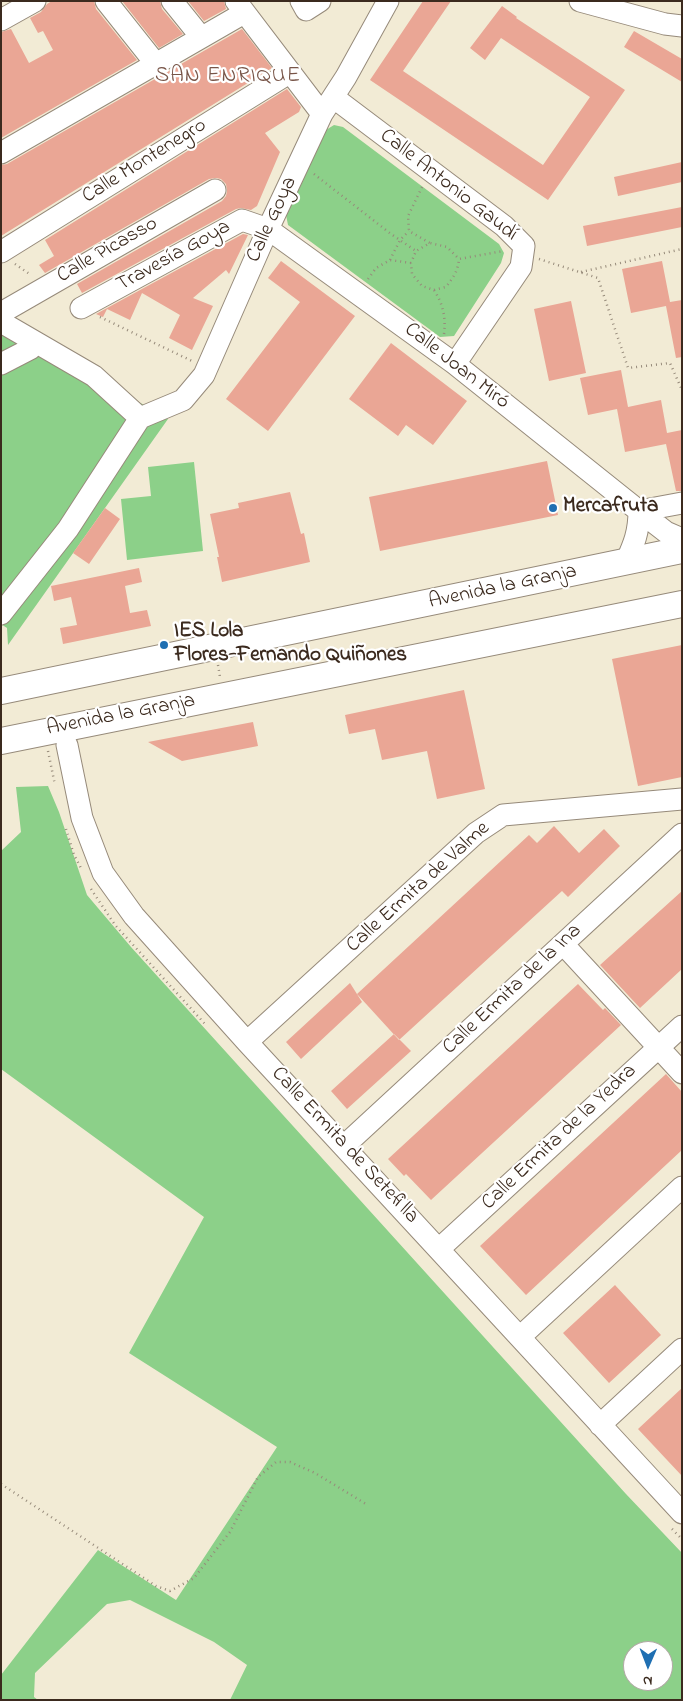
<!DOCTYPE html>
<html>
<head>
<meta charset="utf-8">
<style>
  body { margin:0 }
  #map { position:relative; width:683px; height:1701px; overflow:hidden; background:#f2ebd5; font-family:"Indie Flower",sans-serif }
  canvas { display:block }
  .frame { position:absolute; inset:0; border:2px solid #3b2a1e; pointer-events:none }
  .north { position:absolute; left:623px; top:1641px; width:50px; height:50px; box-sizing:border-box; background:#fff; border:1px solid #b1aaa5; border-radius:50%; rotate:181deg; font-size:14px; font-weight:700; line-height:20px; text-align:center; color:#3b2a1e }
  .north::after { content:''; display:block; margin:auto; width:18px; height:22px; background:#1f6fb2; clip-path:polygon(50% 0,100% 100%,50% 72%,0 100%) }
</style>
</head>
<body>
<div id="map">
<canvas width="683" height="1701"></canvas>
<div class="frame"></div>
<div class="north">N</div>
</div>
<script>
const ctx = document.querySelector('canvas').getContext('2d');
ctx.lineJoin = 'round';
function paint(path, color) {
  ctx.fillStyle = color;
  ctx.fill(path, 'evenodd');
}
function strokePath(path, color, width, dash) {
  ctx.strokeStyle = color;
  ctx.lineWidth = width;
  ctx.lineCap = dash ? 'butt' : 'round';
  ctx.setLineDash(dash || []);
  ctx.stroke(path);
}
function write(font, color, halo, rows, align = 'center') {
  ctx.font = font + ' "Indie Flower",sans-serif';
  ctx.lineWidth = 4.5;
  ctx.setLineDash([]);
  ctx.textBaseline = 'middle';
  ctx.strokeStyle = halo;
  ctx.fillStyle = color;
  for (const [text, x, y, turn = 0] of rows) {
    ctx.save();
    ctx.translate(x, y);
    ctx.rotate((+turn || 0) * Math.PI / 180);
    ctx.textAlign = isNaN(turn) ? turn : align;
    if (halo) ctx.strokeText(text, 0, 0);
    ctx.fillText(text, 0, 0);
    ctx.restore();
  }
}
const green = new Path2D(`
  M334,125l9,2 156,117 5,9 -3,10 -47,73 -14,1 -152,-112 -2,-10 40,-85z
  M1,328l69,34 98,57 -160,226 -1,-17 -6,-4z
  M194,462l9,89 -76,9 -6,-61 30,-3 -3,-29z
  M48,786l11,26 28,83 44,52 495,547 56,59v147h-452l17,-35 -33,-23 -84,-42 -23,4 -72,69 -1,24 4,3h-37v-25l97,-125 78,50 101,-153 -148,-94 75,-136 -203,-148v-218l20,-19 -5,-45zM633,1651h30v30h-30z`);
const building = new Path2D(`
  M52,1h42l2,8 41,51 -136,78v-106l10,-3 18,34 24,-13 -10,-19 -5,2 -8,-15 11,-6 6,-8z
  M122,1h38l2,8 21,25 -24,14z
  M188,1h36l2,8 -22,12z
  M423,1h28l-48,70 140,94 47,-68 -89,-59 -16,22 -15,-12 32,-42 15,11 -1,1 109,72 -77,110 -178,-120z
  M242,29l30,39 -271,168v-71l6,-1z
  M634,31l48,28v23l-58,-35z
  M287,89l14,18 -2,5 -34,21 15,19 -23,54 -6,4 -10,-2 -5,1 -154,84 -5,-9 145,-83 4,-5 1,-5 -1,-7 -5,-5 -5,-1 -7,1 -164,94 -6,-8 15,-9 -9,-16z
  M682,162v20l-64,14 -4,-19z
  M682,207v20l-95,19 -4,-20z
  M243,234l5,1 -19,39 -3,-4 -33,28 20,8 -21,44 -23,-12 11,-23 -38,-22 -12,27 -23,-11 -4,8 -7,-3z
  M281,261l74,55 -87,115 -42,-32 74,-97 -32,-24z
  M662,261l8,41 12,-2v57l-6,1 -10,-52 -35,7 -9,-44z
  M571,301l15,72 -37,8 -15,-72z
  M391,343l76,58 -34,44 -27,-20 -8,11 -49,-37z
  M621,370l7,37 33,-7 6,33 15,-3v61h-6l-10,-47 -41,8 -8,-43 -29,6 -8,-37z
  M547,461l11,54 -178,36 -11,-54z
  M290,492l11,42 3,-1 6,29 -88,20 -5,-25h2l-9,-43 29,-6 -1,-5z
  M105,508l15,11 -31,45 -16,-11z
  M139,568l3,14 -17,4 5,27 17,-3 4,16 -88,18 -3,-16 17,-3 -6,-28 -17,4 -3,-15z
  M682,645v132l-44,9 -26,-127z
  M464,690l21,99 -48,10 -10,-48 -45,9 -7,-31 -26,5 -4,-19z
  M253,722l5,24 -76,15 -34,-19z
  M554,826l25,27 25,-24 16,17 -52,51 -6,-6 -163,149 -42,-46 172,-159 8,8z
  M682,891v78l-42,39 -40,-43z
  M350,983l12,19 -61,57 -15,-17z
  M578,984l25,26 2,-2 16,17 -190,175 -25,-26 -2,2 -16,-17z
  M394,1034l17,17 -64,58 -16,-18z
  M666,1074l16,18v58l-156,145 -46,-49z
  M615,1285l46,50 -52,48 -46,-50z
  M682,1388v88l-44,-47z`);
const path = new Path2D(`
  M314,174l77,60 25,17
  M422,187l-14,29 1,15 21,12
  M539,259l59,19 30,90 42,-5 12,27
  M390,260l10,-20 9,-9
  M15,264l16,11
  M581,272l101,-23
  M368,279l8,-11 14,-8 21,3
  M434,290l12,-3c7,-9 12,-16 13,-28
  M100,317l92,44
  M444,334c2,-17 -1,-30 -10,-44l-12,-4 -10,-12 -1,-11 5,-12 14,-8 17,4 12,12 44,-8
  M218,665l2,12
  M48,751l7,34
  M66,829l8,26 7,13
  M91,889l24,36 90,99
  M1,1484l155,102 14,5 24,-13 36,-46 28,-55 18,-15h14l25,11 51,31
  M672,1529l10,10`);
const minor = new Path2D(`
  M106,1l50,63
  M172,1l29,36
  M236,1l86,113
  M301,1l5,9 14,-9
  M580,1l85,23 17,2
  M1,20l34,-19
  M333,97l171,129 20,20 -3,21 -66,97
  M1,153l243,-140
  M1,252l288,-179
  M81,308l161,-88 26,9 187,135 184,147 27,21 16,7
  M1,313l214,-123
  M1,322l93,54 46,42 -72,111 -67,85
  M1,364l29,-15 6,-6
  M140,418l43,-18 21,-25 64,-146 54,-115 24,-37 42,-76
  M639,511l43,-8
  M626,562c8,-18 13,-30 13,-51
  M67,745l15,73 21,55 31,43 113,126 435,471
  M563,944l119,129
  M247,1042l229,-209 27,-18 179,-16
  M344,1146l338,-312
  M439,1249l243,-223
  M520,1337l162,-150
  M600,1425l82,-76`);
const major = new Path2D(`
  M1,691l681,-141
  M1,741l681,-137`);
const markers = [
  [553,508,5,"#1f6fb2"],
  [164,645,5,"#1f6fb2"]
];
const streetNames = [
  ["Calle Montenegro",145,162,-32],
  ["Calle Antonio Gaudí",448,186,38],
  ["Calle Goya",273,220,-65],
  ["Calle Picasso",108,251,-30],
  ["Travesía Goya",174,257,-29],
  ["Calle Joan Miró",456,367,38],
  ["Avenida la Granja",503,588,-12],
  ["Avenida la Granja",121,716,-11],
  ["Calle Ermita de Valme",419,888,-42],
  ["Calle Ermita de la Ina",513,990,-43],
  ["Calle Ermita de la Yedra",560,1138,-43],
  ["Calle Ermita de Setefilla",344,1146,47]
];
const poiNames = [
  ["Mercafruta",563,508],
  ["IES Lola",174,633],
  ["Flores-Fernando Quiñones",174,657]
];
const neighbourhoodNames = [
  ["SAN ENRIQUE",228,77]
];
paint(green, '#8cd089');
paint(building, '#eaa695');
strokePath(minor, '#968a7a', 23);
strokePath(major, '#968a7a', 28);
strokePath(path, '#968a7a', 2.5, [1, 4]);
strokePath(minor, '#fff', 21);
strokePath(major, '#fff', 26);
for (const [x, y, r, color] of markers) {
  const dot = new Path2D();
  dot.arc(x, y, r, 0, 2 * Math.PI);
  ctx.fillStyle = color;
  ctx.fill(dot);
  strokePath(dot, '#fff', 2);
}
write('21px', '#3b2a1e', '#fff', streetNames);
write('bold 21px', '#3b2a1e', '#fff', poiNames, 'left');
ctx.letterSpacing = '1px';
write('22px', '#785548', '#fff', neighbourhoodNames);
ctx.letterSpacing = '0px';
</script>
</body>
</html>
